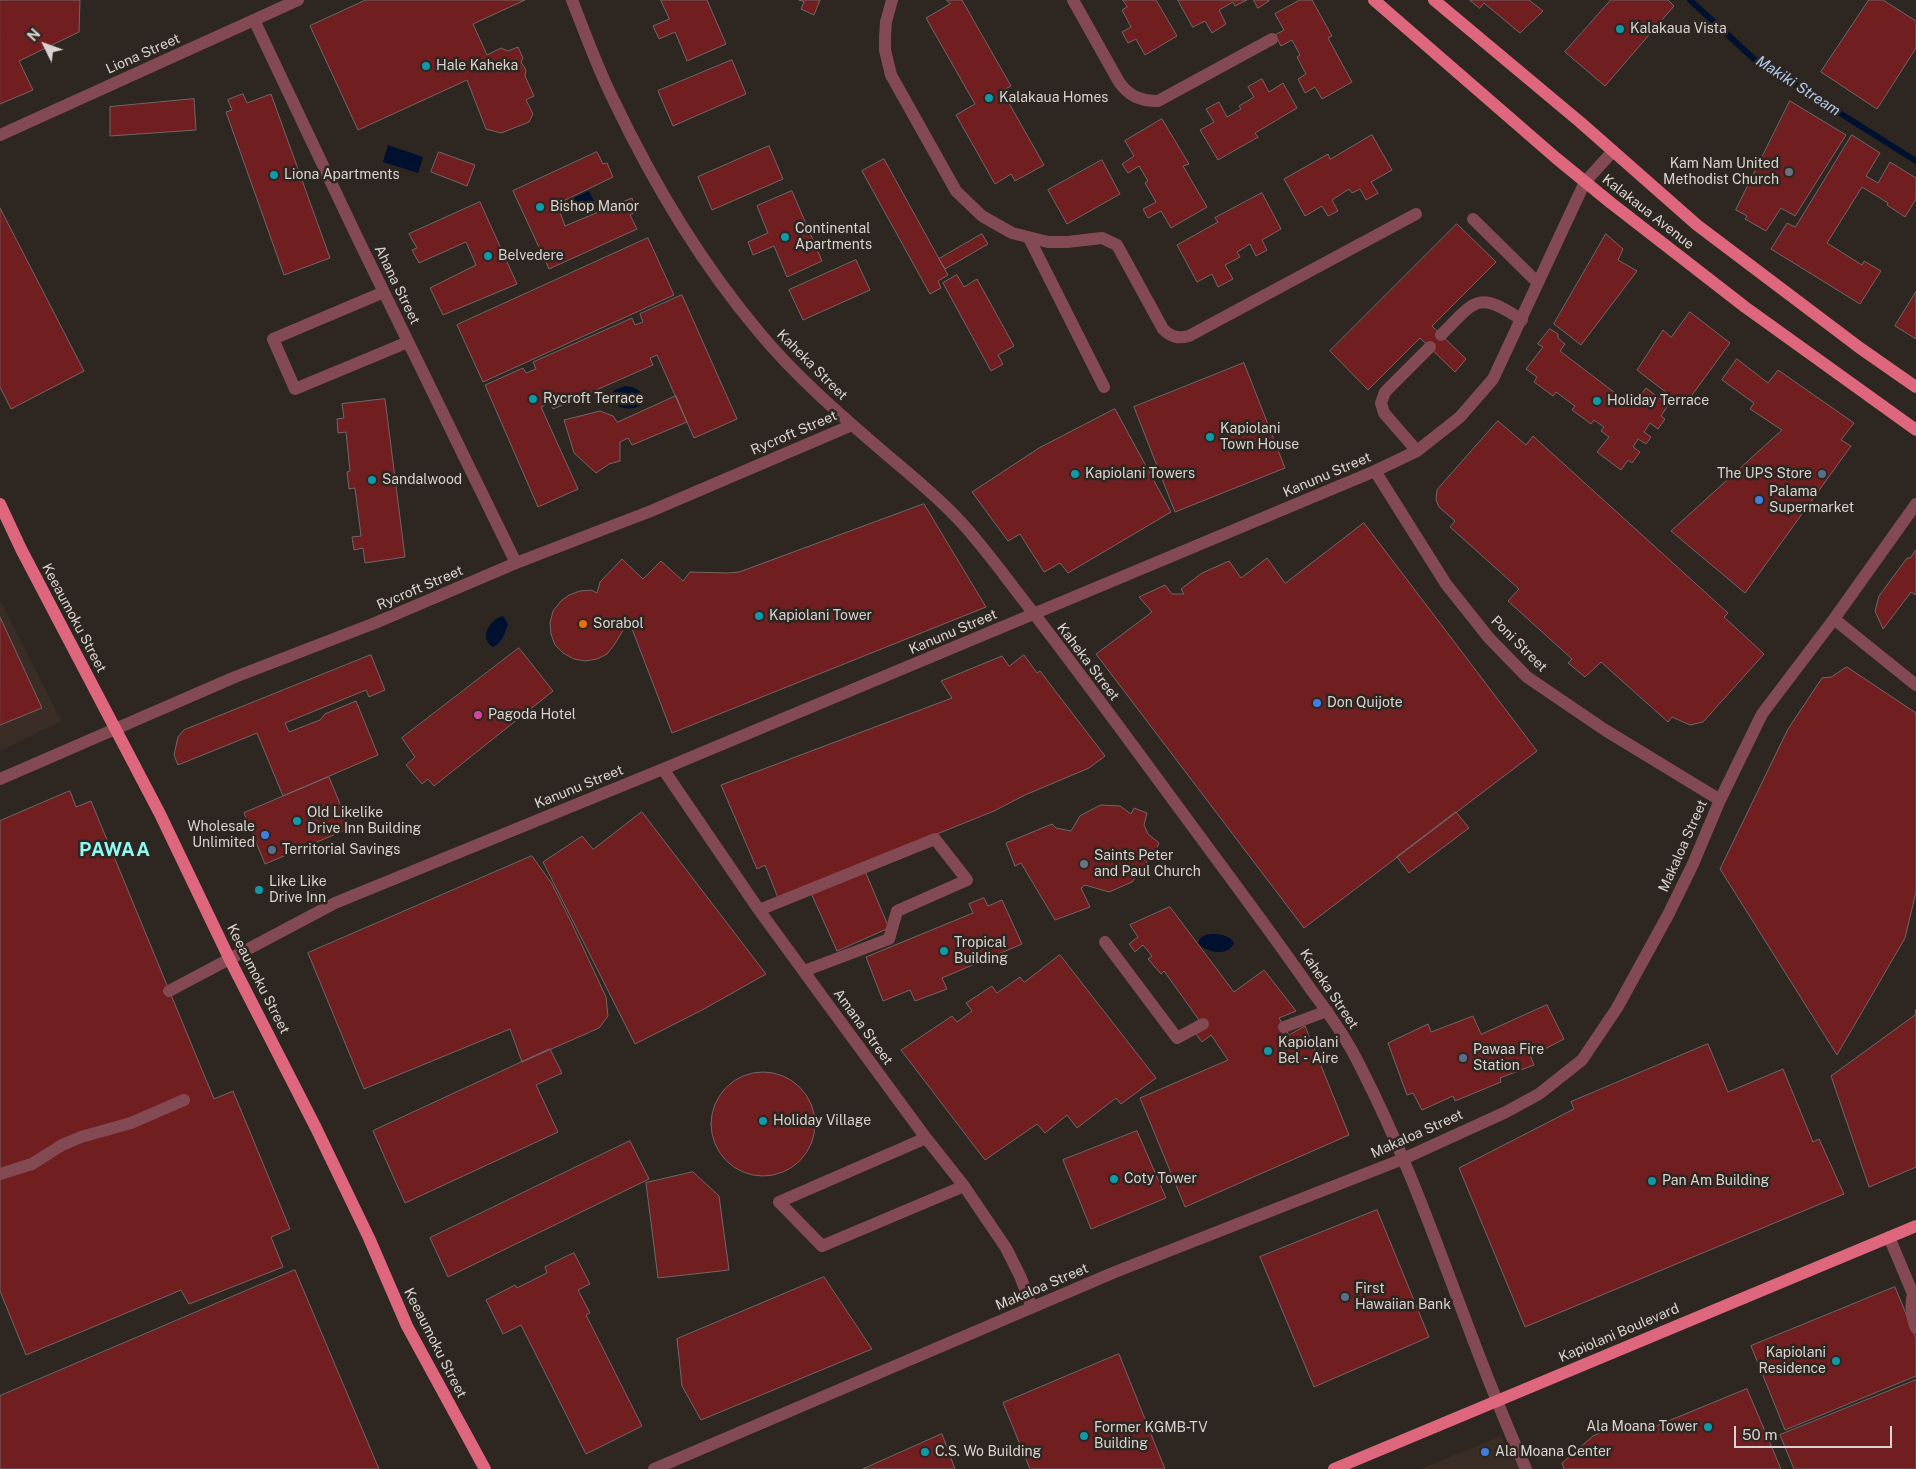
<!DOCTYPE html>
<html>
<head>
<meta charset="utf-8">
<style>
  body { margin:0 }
  #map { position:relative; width:1916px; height:1469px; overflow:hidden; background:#2d2621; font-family:"Public Sans",sans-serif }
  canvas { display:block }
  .north { position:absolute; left:20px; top:20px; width:50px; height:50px; -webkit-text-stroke:4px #2d2621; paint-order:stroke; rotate:312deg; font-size:14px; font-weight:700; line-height:20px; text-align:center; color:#d9d4d1 }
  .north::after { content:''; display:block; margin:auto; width:18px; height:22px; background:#d9d4d1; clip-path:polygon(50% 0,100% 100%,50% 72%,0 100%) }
  .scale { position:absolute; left:1734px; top:1426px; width:158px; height:22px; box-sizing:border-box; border:2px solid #d9d4d1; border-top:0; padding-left:6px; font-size:15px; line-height:18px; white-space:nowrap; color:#d9d4d1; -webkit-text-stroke:4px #2d2621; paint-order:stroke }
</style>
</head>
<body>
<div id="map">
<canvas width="1916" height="1469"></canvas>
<div class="north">N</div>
<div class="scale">50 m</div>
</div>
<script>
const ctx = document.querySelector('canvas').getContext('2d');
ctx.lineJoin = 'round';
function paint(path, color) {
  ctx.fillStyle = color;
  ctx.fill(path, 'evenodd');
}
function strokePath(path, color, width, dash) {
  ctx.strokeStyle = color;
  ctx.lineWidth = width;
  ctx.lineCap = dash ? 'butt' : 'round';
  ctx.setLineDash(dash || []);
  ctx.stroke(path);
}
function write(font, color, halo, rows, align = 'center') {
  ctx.font = font + ' "Public Sans",sans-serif';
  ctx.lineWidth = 5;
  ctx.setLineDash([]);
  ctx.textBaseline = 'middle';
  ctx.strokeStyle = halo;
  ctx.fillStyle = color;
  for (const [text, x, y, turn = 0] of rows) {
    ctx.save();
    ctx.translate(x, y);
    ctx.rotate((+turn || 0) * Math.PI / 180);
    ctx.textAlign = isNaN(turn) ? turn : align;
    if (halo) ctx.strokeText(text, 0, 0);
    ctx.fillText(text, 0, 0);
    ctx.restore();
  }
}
const built = new Path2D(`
  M0,600l62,121 -62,30z
  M1501,1436l19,33h-100z`);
const water = new Path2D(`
  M388,145l35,12 -5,16 -35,-11z
  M589,191l5,10 -22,10 -5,-10z
  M625,386c9,1 14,3 19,10l-3,9c-11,8 -35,2 -27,-15z
  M503,616l5,8c-3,9 -6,19 -15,23 -15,-9 -3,-28 10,-31z
  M1211,934c8,0 19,1 23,9 -6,14 -27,10 -36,0 3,-7 6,-8 13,-9z`);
const stream = new Path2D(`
  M1690,0l64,59 162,102`);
const building = new Path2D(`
  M0,0h80l-1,32 -60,29 14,29 -33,14z
  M366,0h159l-52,24 14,31 14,-7 7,3 10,-4 5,11 -2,4 5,8 -1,6 9,20 -8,4 7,14 -4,8 -28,11 -15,-4 -19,-49 -109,50 -48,-104z
  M661,0h46l19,44 -39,17 -12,-29 -16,7 -6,-13 16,-7z
  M799,0h21l-6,15 -13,-6 3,-7z
  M947,0h15l49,86 -9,5 42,74 -29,16 -4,-7 -16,10 -39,-69 19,-11 -49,-86 24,-14z
  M1123,0h33l21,36 -32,19 -9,-16 -8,4 -6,-11 9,-5 -9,-17 5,-3z
  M1178,0h69l-12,6 -2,-4 -14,8 7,14 -14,9 -7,-12 -12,6z
  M1254,0h15v1l-11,7z
  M1300,0h12l20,36 -4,2 24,44 -30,17 -7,-12 -10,6 -7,-14 8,-5 -9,-17 3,-2 -8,-15 -11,6 -6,-11 9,-5 -9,-16z
  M1470,0h59l14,11 -23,22 -36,-30 -4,5z
  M1611,0h57l6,6 -69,80 -40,-34z
  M1869,0h14l33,21v27l-39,61 -56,-37z
  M732,60l14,34 -73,32 -15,-35z
  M1262,79l7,13 14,-9 14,25 -42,25 3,4 -40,23 -18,-30 14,-8 -8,-13 13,-7 8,15 14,-8 -2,-3 15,-9 -6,-10z
  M243,94l4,9 24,-9 59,164 -46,17 -58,-163 6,-2 -4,-10z
  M194,99l2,31 -86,6v-29z
  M1790,101l56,34 -51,81 -14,-8 -15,23 -21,-12 2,-3 -11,-6z
  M1162,119l27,45 -6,2 24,41 -36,21 -10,-17 -13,7 -5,-9 13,-7 -11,-19 3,-2 -9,-15 -11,7 -6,-9 12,-8 -9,-15z
  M1372,135l20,35 -21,12 7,11 -12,7 -6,-11 -8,4 -3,-4 -17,11 6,11 -10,5 -6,-10 -17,10 -21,-37 44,-25 2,5z
  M1852,135l28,18 -14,23 12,7 12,-21 26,16v21l-11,18 -18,-12 1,-2 -26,-16 -35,56 35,22 2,-4 17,10 -21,33 -89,-55 16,-26 8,4z
  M769,146l14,33 -71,31 -14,-33z
  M439,152l36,13 -8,21 -36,-14z
  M597,152l6,12 4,-1 6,14 -56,27 8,22 67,-28 5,13 -7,4 7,14 -88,40 -36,-78z
  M884,159l64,116 -10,6 3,7 -11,6 -68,-123z
  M1102,160l18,34 -53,30 -19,-34z
  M792,191l30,70 -35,16 -13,-31 -21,9 -5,-13 20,-9 -11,-27z
  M1262,193l19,36 -19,11 5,10 -11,6 -6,-12 -13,8 3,5 -15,8 8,14 -15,8 -6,-13 -15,8 -20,-37 41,-23 -3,-4z
  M480,202l37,82 -74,31 -13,-27 46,-23 -10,-23 -47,21 -7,-13 5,-2 -8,-14z
  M0,208l84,163 -73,38 -11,-22z
  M1457,224l39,38 -64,64 34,33 -11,13 -35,-34 -52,52 -38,-39z
  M982,234l6,10 -43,25 -6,-10z
  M1606,234l17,15 -5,11 19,11 -56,74 -27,-21z
  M648,238l26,57 -191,87 -26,-57z
  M856,260l14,30 -67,30 -14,-30z
  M957,275l7,12 13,-8 37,67 -16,9 5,9 -12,7 -48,-88z
  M1916,292v47l-21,-13z
  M682,295l55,124 -43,19 -37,-83 -7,3 3,7 -100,44 -3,-6 -9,4 37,82 -40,18 -53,-122 38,-17 3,5 10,-4 -3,-7 99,-44 3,7 8,-3 -3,-8z
  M1690,312l40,31 -46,63 -47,-36 26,-40 8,7z
  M1550,329l8,5v4l7,6 -5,7 72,55 14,-18 22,17 -7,11 4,3 -7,10 -8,-6 -6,9 7,5 -5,7 -8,-5 -5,8 7,5 -8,11 -4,-3 -7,10 -24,-18 12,-15 -8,-6 3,-4 -10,-7 -3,4 -19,-14 3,-4 -19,-14 -3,4 -19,-14 3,-5 -11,-8 17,-22 -5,-3z
  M1737,359l31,24 10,-13 76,53 -13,17 10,6 -106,147 -74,-62 111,-101 -32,-21 4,-6 -32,-23z
  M1244,363l41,105 -110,44 -41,-105z
  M676,396l11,26 -55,23 -4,-7 -8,4v19l-11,3 -13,9 -22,-20 -10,-33 36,-9 13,5 4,6z
  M385,399l20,158 -40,6 -2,-15 -9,2 -2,-13 9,-1 -6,-48 -6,1 -2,-17 3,-1 -4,-39 -8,1 -1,-14 7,-1 -2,-14z
  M1115,409l56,103 -103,61 -8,-10 -16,9 -24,-38 -12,7 -36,-49 67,-44z
  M1498,421l28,24 7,-9 195,177 -4,4 40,37 -61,68 -13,3 -18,-8 -4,5 -67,-60 -16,15 -17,-14 4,-4 -64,-58 11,-12 -69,-62 5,-6 -16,-14 -3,-7 1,-10z
  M924,504l62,103 -314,126 -43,-112 -15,24 -7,9 -10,5 -12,2 -11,-2 -11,-6 -8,-8 -4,-11 -1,-11 3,-12 8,-10 8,-6 11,-4 11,-1 6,3 3,-11 22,-23 21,20 18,-18 22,20 7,-9 38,1 11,-1z
  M1364,523l173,228 -233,177 -208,-274 56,-42 -13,-15 26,-12 7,9h12l-3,-5 21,-16 27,-12 12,17 26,-20 18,25z
  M1916,550v45l-5,-3 -28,37 -8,-18 4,-15 28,-38h3z
  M0,617l42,91 -42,17z
  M519,648l34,43 -119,95 -6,-7 -6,5 -16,-19 9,-8 -13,-19z
  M371,655l14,35 -16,7 -3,-7 -81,33 4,9 31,-12 5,-6 31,-13 22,54 -95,41 -26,-63 -79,32 -4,-10 4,-18 6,-7z
  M1024,655l13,18 3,-2 65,85 -16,12 -64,27 -31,16 -216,87 -13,-33 -8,4 -36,-84 231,-87 -11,-17 61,-25 7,10z
  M1847,667l69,46v179l-11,46 -68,117 -117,-186 68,-140 34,-51 9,-1z
  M329,777l21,51 -85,36 -21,-51z
  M70,791l6,16 15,-6 123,298 19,-8 57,138 -19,8 12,30 -94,37 -8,-14 -155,65 -26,-64v-470z
  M1101,805l19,1 11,8 3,-6 13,5 -3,12 4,9 11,9 -5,12 -5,-2 -3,12 -14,17 -23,10 -24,-7 -4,3 9,19 -35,13 -34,-57 -6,3 -9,-23 46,-19 4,4 15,3 9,-15z
  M642,812l124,162 -62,35 -69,35 -92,-182 39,-26 11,13z
  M1456,812l13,16 -60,45 -12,-16z
  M532,856l20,28 20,40 34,73 2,19 -9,12 -77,34 -12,-33 -146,60 -56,-136z
  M865,871l24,57 -52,23 -26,-58z
  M984,898l4,8 14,-6 20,44 -80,34 5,11 -32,12 -5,-11 -27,11 -17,-44 107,-44 -4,-9z
  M1170,907l64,85 30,-22 32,41 -17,7 10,17 16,-9 44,109 -164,72 -45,-109 88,-38 -17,-25 -9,7 -6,-8 8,-7 -40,-56 -3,3 -13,-15 4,-3 -9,-11 -8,7 -6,-8 9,-7 -8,-12z
  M1060,955l96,123 -35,26 -5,-6 -39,30 -10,-13 -22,18 -8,-9 -52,36 -84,-110 51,-34 5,6 15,-11 -6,-8 26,-17 5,7 23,-16 4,5z
  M1547,1005l17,34 -25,13 -3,-5 -8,3 6,15 -34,13 1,4 -46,19 -2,-5 -31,14 -9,-17 -6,2 -19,-52 40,-19 3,8 42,-16 8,18z
  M1916,1010v157l-47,20 -38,-111 84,-61z
  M1708,1044l20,48 55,-23 30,73 6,-3 25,55 -319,133 -66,-159 115,-59 -3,-7z
  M550,1049l12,24 -26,12 22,47 -153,71 -32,-72z
  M711 1124a52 52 0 1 1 104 0a52 52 0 1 1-104 0Z
  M1137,1131l29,67 -75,31 -28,-69z
  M630,1141l19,38 -201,98 -18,-39z
  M693,1172l26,24 10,74 -71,8 -12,-95z
  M1377,1210l52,127 -115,50 -54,-130z
  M574,1253l16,31 -12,6 12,23 -4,2 56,111 -56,28 -65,-129 -18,9 -17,-34 29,-15 2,3 30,-15 -2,-6z
  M295,1270l84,199h-379v-73z
  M824,1277l48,72 -171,71 -19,-34 -5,-47z
  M1895,1287l21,51v38l-131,54 -34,-84z
  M1119,1354l46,115h-135l-27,-66z
  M1916,1380v89h-122l-14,-34z
  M1747,1389l34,80h-217l-2,-6 31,-27 27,-12 20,-1 3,8z
  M942,1434l13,35h-92z`);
const minor = new Path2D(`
  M572,0c13,33 25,67 41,99 39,82 87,163 146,233 37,45 84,85 128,123 25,21 51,42 73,66 26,28 48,60 72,90 67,87 131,176 197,265 28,38 56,76 83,115 18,24 35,48 48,75 67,130 106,271 166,403
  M892,0l-6,22 -1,15v13l6,25 65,116 26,25 30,17 36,9h19l35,-4 15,7 46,84c8,8 15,10 26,7l227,-122
  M1073,0l46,82c10,14 21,19 39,19l114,-62
  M254,20l102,215 160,328
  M0,135l298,-135
  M1473,219l65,64
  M1029,238l75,149
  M384,292l-111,47 22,50 113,-47
  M1441,335c35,-35 36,-45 81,-15
  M1417,451l-33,-38 -3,-10 4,-11 45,-45
  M1375,471l71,113 43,54 38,39 78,53 115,70
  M1834,619l82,66
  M663,769l96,141 62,85 105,143 38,48 42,62 14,28 12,31
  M0,779l235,-102 140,-54 141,-60 135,-52 201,-86
  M759,910l176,-71 32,41 -70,31 -8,28 -85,32
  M1105,942l72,96 26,-14
  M169,991l166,-88 328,-134 712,-298 42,-20 43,-34 33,-38 92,-197 28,-31
  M1284,1027l43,-16
  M926,1138l-147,64 43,44 142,-60
  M0,1174l32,-10 30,-19 19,-8 50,-14 53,-23
  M1889,1237l24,57 3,2
  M1913,1294c-3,12 -2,22 3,34
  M654,1469l461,-197 288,-113 103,-47 33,-18 43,-34 35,-52 51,-93 25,-51 27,-64 42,-86 72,-95 82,-115`);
const major = new Path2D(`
  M1374,0l182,158 55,45 134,104 171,123
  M1434,0l146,122 117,103 163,123 56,39
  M0,504l21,45 139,265 70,146 86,168 53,110 38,88 78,143
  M1334,1469l582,-243`);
const markers = [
  [1620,29,5,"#0f9aa8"],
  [426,66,5,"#0f9aa8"],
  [989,98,5,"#0f9aa8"],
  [1789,172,5,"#6b7280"],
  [274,175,5,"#0f9aa8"],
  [540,207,5,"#0f9aa8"],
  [785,237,5,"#0f9aa8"],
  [488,256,5,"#0f9aa8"],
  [533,399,5,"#0f9aa8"],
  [1597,401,5,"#0f9aa8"],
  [1210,437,5,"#0f9aa8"],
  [1075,474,5,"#0f9aa8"],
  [1822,474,5,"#5c6f8a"],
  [372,480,5,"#0f9aa8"],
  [1759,500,5,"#3f7fe0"],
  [759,616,5,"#0f9aa8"],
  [583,624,5,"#e8710a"],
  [1317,703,5,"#3f7fe0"],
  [478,715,5,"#d1479c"],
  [297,821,5,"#0f9aa8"],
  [265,835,5,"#3f7fe0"],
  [272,850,5,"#5c6f8a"],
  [1084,864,5,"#6b7280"],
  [259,890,5,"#0f9aa8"],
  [944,951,5,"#0f9aa8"],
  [1268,1051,5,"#0f9aa8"],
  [1463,1058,5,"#5c6f8a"],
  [763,1121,5,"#0f9aa8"],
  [1114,1179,5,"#0f9aa8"],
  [1652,1181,5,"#0f9aa8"],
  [1345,1297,5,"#5c6f8a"],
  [1836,1361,5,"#0f9aa8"],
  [1708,1427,5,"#0f9aa8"],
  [1084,1436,5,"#0f9aa8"],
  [925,1452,5,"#0f9aa8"],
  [1485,1452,5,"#3f7fe0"]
];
const poiNames = [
  ["Kalakaua Vista",1630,29],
  ["Hale Kaheka",436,66],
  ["Kalakaua Homes",999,98],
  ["Kam Nam United",1779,164,"right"],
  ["Methodist Church",1779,180,"right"],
  ["Liona Apartments",284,175],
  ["Bishop Manor",550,207],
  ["Continental",795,229],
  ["Apartments",795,245],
  ["Belvedere",498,256],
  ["Rycroft Terrace",543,399],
  ["Holiday Terrace",1607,401],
  ["Kapiolani",1220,429],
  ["Town House",1220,445],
  ["Kapiolani Towers",1085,474],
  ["The UPS Store",1812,474,"right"],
  ["Sandalwood",382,480],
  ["Palama",1769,492],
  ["Supermarket",1769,508],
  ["Kapiolani Tower",769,616],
  ["Sorabol",593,624],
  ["Don Quijote",1327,703],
  ["Pagoda Hotel",488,715],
  ["Old Likelike",307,813],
  ["Drive Inn Building",307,829],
  ["Wholesale",255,827,"right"],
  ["Unlimited",255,843,"right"],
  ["Territorial Savings",282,850],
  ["Saints Peter",1094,856],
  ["and Paul Church",1094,872],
  ["Like Like",269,882],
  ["Drive Inn",269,898],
  ["Tropical",954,943],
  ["Building",954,959],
  ["Kapiolani",1278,1043],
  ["Bel - Aire",1278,1059],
  ["Pawaa Fire",1473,1050],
  ["Station",1473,1066],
  ["Holiday Village",773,1121],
  ["Coty Tower",1124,1179],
  ["Pan Am Building",1662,1181],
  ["First",1355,1289],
  ["Hawaiian Bank",1355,1305],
  ["Kapiolani",1826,1353,"right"],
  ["Residence",1826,1369,"right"],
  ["Ala Moana Tower",1698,1427,"right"],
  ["Former KGMB-TV",1094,1428],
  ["Building",1094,1444],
  ["C.S. Wo Building",935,1452],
  ["Ala Moana Center",1495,1452]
];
const streetNames = [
  ["Liona Street",143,54,-24],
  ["Kalakaua Avenue",1648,212,38],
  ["Ahana Street",397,285,64],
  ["Kaheka Street",812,365,45],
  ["Rycroft Street",794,433,-23],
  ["Kanunu Street",1327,475,-23],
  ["Rycroft Street",420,588,-23],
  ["Keeaumoku Street",74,618,62],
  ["Kanunu Street",953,632,-23],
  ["Poni Street",1519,644,45],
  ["Kaheka Street",1088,662,53],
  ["Kanunu Street",579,787,-22],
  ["Makaloa Street",1683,846,-66],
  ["Keeaumoku Street",258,979,63],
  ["Kaheka Street",1329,989,56],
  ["Amana Street",863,1027,54],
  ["Makaloa Street",1417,1134,-24],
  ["Makaloa Street",1042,1287,-23],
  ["Kapiolani Boulevard",1619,1333,-23],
  ["Keeaumoku Street",435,1343,63]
];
const waterNames = [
  ["Makiki Stream",1798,86,33]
];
const districtNames = [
  ["PAWAA",115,850]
];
paint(built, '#392d25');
paint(water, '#001130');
strokePath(stream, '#001130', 6);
paint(building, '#711e21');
strokePath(building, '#726766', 1);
strokePath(minor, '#844a53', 12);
strokePath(major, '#df677d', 12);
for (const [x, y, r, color] of markers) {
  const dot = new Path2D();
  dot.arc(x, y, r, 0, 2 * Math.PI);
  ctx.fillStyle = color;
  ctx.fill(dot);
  strokePath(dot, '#2d2621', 2);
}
write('14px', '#d9d4d1', '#2d2621', poiNames, 'left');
write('14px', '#d9d4d1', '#2d2621', streetNames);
write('italic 15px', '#aec9ed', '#2d2621', waterNames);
ctx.letterSpacing = '1px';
write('bold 19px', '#8ffaf3', '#2d2621', districtNames);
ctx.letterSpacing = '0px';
</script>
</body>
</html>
